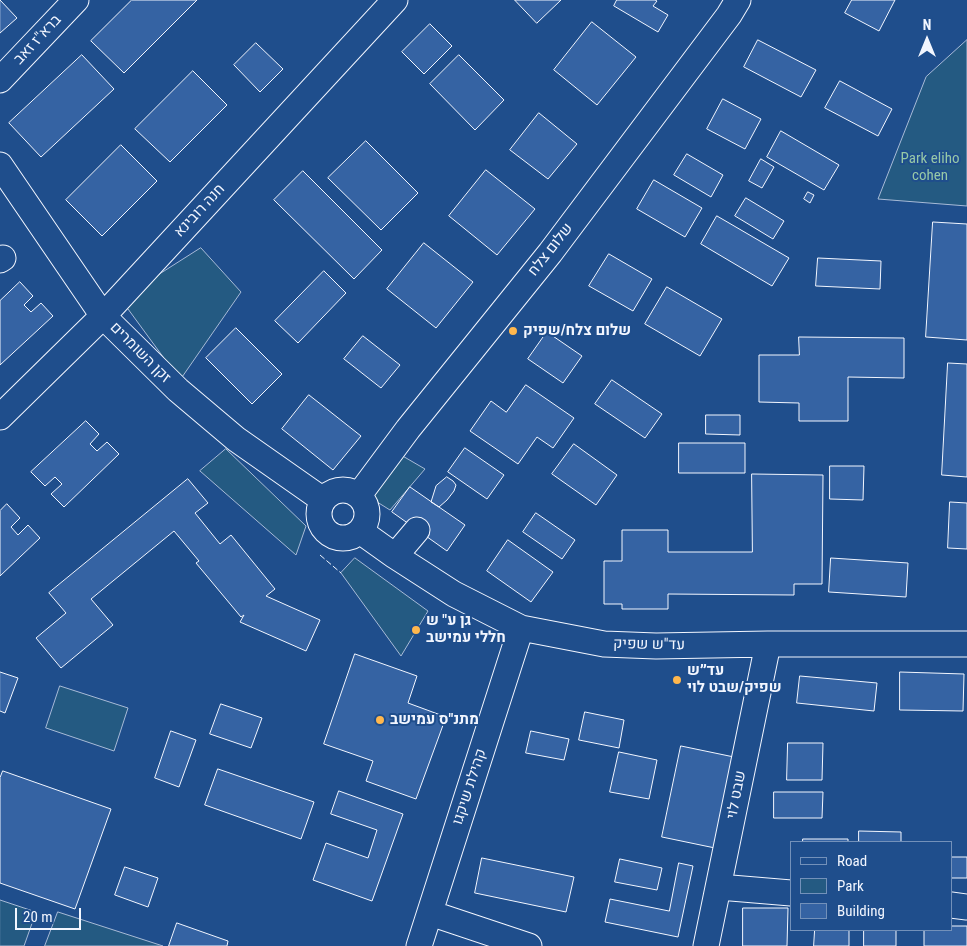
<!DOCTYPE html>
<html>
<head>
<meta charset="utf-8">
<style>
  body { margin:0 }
  #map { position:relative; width:967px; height:946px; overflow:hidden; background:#1f4e8c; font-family:"Roboto Condensed",sans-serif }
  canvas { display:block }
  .legend { position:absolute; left:790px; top:841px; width:162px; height:90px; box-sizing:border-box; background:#1f4e8c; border:1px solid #7391ba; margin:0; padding:6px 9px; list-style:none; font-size:15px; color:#f2f6ff }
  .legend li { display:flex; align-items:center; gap:10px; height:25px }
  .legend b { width:25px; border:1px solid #7391ba }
  .north { position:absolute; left:902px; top:15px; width:50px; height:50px; -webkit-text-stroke:4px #1f4e8c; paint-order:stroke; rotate:0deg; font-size:14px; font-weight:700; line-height:20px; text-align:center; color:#f2f6ff }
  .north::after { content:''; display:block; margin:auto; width:18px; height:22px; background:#f2f6ff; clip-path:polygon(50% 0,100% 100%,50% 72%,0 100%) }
  .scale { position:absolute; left:15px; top:908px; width:66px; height:22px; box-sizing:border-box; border:2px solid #f2f6ff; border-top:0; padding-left:6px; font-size:15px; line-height:18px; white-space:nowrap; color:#f2f6ff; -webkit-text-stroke:4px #1f4e8c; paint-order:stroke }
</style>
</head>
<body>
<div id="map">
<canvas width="967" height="946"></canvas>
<ul class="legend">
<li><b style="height:6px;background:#1f4e8c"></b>Road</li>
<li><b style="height:14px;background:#245a82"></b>Park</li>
<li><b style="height:14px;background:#3563a3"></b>Building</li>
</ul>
<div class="north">N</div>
<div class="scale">20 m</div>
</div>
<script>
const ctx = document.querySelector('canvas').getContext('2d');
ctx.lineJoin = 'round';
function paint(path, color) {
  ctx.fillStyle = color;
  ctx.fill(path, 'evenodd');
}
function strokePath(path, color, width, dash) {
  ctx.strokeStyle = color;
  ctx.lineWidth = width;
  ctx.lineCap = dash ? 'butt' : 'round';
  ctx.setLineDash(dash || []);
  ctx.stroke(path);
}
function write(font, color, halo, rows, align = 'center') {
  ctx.font = font + ' "Roboto Condensed",Heebo,sans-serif';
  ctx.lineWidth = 4;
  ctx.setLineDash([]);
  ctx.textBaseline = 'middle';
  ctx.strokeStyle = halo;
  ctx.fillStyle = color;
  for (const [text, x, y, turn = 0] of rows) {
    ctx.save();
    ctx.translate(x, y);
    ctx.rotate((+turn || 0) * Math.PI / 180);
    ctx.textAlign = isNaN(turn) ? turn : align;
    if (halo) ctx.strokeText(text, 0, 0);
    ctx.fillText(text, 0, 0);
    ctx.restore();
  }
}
const green = new Path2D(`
  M967,40v166l-89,-7 48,-122z
  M201,248l40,44 -61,88 -52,-71 -12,-7z
  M226,449l80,77 -10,29 -96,-84z
  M394,451l31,18 -35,41 -29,-18z
  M355,558l73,53 -27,45 -60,-83z
  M60,686l68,22 -14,43 -68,-23z
  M0,900l36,12 -12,34h-24z
  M58,912l105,34h-118z`);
const building = new Path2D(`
  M0,0l17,18 -17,15z
  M132,0h65l-73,73 -33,-32z
  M515,0h46l-24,23z
  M617,0h38l2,1 -4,5 15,9 -10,17 -44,-26z
  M852,0h43l-16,31 -34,-18z
  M592,22l44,35 -39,48 -43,-35z
  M430,24l22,22 -28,28 -22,-22z
  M758,40l58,30 -15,27 -57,-30z
  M256,43l27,26 -23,23 -26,-27z
  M82,55l32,34 -73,68 -32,-34z
  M459,55l45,45 -29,30 -45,-46z
  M193,71l34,34 -57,57 -35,-33z
  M840,81l52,28 -14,27 -53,-28z
  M723,99l38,20 -16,30 -38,-20z
  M539,113l38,31 -29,35 -38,-29z
  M781,131l58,34 -15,25 -57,-33z
  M366,141l52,52 -37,37 -53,-52z
  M121,145l36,36 -55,55 -36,-36z
  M687,154l36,21 -12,22 -37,-22z
  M761,159l13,8 -12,21 -13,-7z
  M486,170l49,39 -38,46 -48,-39z
  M303,171l79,79 -28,29 -80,-79z
  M654,180l48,28 -17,29 -48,-28z
  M808,192l6,3 -4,8 -6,-4z
  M746,198l38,23 -11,18 -38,-23z
  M717,216l72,42 -17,28 -71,-42z
  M933,222l34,2v116l-41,-3z
  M424,243l49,39 -37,46 -49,-39z
  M609,254l43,25 -19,32 -44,-25z
  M818,258l63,3 -1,28 -64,-3z
  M324,271l22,22 -48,50 -23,-22z
  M20,282l13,14 -9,9 7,7 10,-9 12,13 -53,49v-64z
  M667,287l55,32 -22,37 -55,-32z
  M236,328l46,46 -30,30 -46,-46z
  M547,332l35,24 -19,27 -35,-24z
  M363,336l37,29 -19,23 -37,-29z
  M799,337l105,1v40l-56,-1v44h-49v-18l-40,-1v-47h40z
  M948,363l19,1v113l-25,-2z
  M612,380l50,34 -17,24 -50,-34z
  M526,385l48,33 -21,30 -16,-11 -19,27 -48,-33 21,-30 15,11z
  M309,395l52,41 -28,34 -51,-41z
  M706,415h34v20l-34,-1z
  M86,421l13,13 -9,10 7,7 10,-9 12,12 -55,53 -13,-13 11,-10 -7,-7 -10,9 -14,-14z
  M679,443h66v30h-66z
  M574,444l43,31 -21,30 -44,-31z
  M465,448l39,27 -17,24 -39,-27z
  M830,466h34l-1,34 -33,-1z
  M752,474l71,1 -1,109h-28v11l-126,-1v15h-46v-5h-18v-43h18v-31h46v22h84z
  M447,477l6,4 3,4 -2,6 -7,9 -8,7 -8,-5 5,-16z
  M188,479l20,24 -13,10 25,31 11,-9 44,54 -9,7 54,24 -14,31 -66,-29 4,-7 -3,2 -45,-54 3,-2 -25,-30 -83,68 22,26 -52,43 -25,-30 30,-25 -17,-20z
  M410,487l55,38 -18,26 -55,-39z
  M950,502l17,1v46l-19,-1z
  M7,504l13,14 -9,9 7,8 10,-10 12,13 -40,38v-65z
  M536,513l39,27 -13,19 -39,-27z
  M508,540l45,32 -22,30 -44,-31z
  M831,558l77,5 -2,34 -77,-5z
  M355,654l62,22 -9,27 38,14 -30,82 -50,-18 7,-20 -49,-17z
  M0,672l18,6 -13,35 -5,-2z
  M900,672l64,2 -1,37 -63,-1z
  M800,676l77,7 -3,28 -77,-8z
  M221,704l41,14 -11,30 -41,-14z
  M585,712l39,8 -5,28 -40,-8z
  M171,731l25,9 -17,47 -24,-9z
  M531,731l38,8 -5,21 -38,-7z
  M788,743h35l-1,37h-35z
  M681,746l53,11 -19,91 -53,-11z
  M619,752l38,8 -8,39 -39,-7z
  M218,769l96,33 -13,37 -96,-34z
  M3,771l108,38 -36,100 -75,-26v-105z
  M339,791l64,23 -31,87 -59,-21 13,-37 42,15 9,-28 -46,-16z
  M774,792h49l-1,26h-48z
  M859,831l42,1v10h-42z
  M803,839h45v3h-45z
  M951,857h16v21h-16z
  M482,858l92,19 -8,35 -91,-19z
  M620,859l42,9 -5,22 -42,-8z
  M679,863l14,3 -15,71 -73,-15 5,-23 59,12z
  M125,867l33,11 -10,29 -33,-12z
  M743,908h45l-1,38h-44z
  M177,923l51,18 -1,5h-58z
  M951,926h16v20h-43v-16h27z
  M815,930h34v16h-35z
  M864,930h32v16h-32z`);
const minor = new Path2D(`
  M0,80l76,-80
  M0,165l103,151 75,74 58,49 87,61
  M0,260l3,-2
  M0,417l103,-101 292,-316
  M319 514a24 24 0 1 1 48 0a24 24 0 1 1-48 0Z
  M359,495l49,-66 142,-176 179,-238 9,-15
  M360,531l35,25 59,38 67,34 83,16 52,2 112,-2h199
  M395,556l22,-26
  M719,887l72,6
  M951,905l16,2
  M430,913l99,33
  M419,946l102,-318
  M706,946l62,-302`);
const fence = new Path2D(`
  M320,555l21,18`);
const markers = [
  [513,331,5,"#ffb74d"],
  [416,630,5,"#ffb74d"],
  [677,680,5,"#ffb74d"],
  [380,720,5,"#ffb74d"]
];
const streetNames = [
  ["ברא\"ז זאב",38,40,-47],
  ["חנה רובינא",200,211,-47],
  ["שלום צלח",551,250,-52],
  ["זקן השומרים",140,353,45],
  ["עד\"ש שפיק",649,645,1],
  ["קהילת שיקגו",470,787,-72],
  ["שבט לוי",737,795,-79]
];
const parkNames = [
  ["Park eliho",930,159],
  ["cohen",930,176]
];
const poiNames = [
  ["שלום צלח/שפיק",523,331],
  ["גן ע\" ש",426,621],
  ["חללי עמישב",426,638],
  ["עד״ש",687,671],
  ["שפיק/שבט לוי",687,688],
  ["מתנ\"ס עמישב",390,720]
];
paint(green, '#245a82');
strokePath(green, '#a8bbd7', 1);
paint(building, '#3563a3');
strokePath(building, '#f2f6ff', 1);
strokePath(minor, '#f2f6ff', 27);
strokePath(minor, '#1f4e8c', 25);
strokePath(fence, '#f2f6ff', 1, [6, 2.5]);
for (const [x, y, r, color] of markers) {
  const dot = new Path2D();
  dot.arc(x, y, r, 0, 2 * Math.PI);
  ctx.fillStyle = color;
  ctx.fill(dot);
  strokePath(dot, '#1f4e8c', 2);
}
write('15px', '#f2f6ff', '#1f4e8c', streetNames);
write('15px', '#97c8a6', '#1f4e8c', parkNames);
write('bold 15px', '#f2f6ff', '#1f4e8c', poiNames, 'left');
</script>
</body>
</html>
